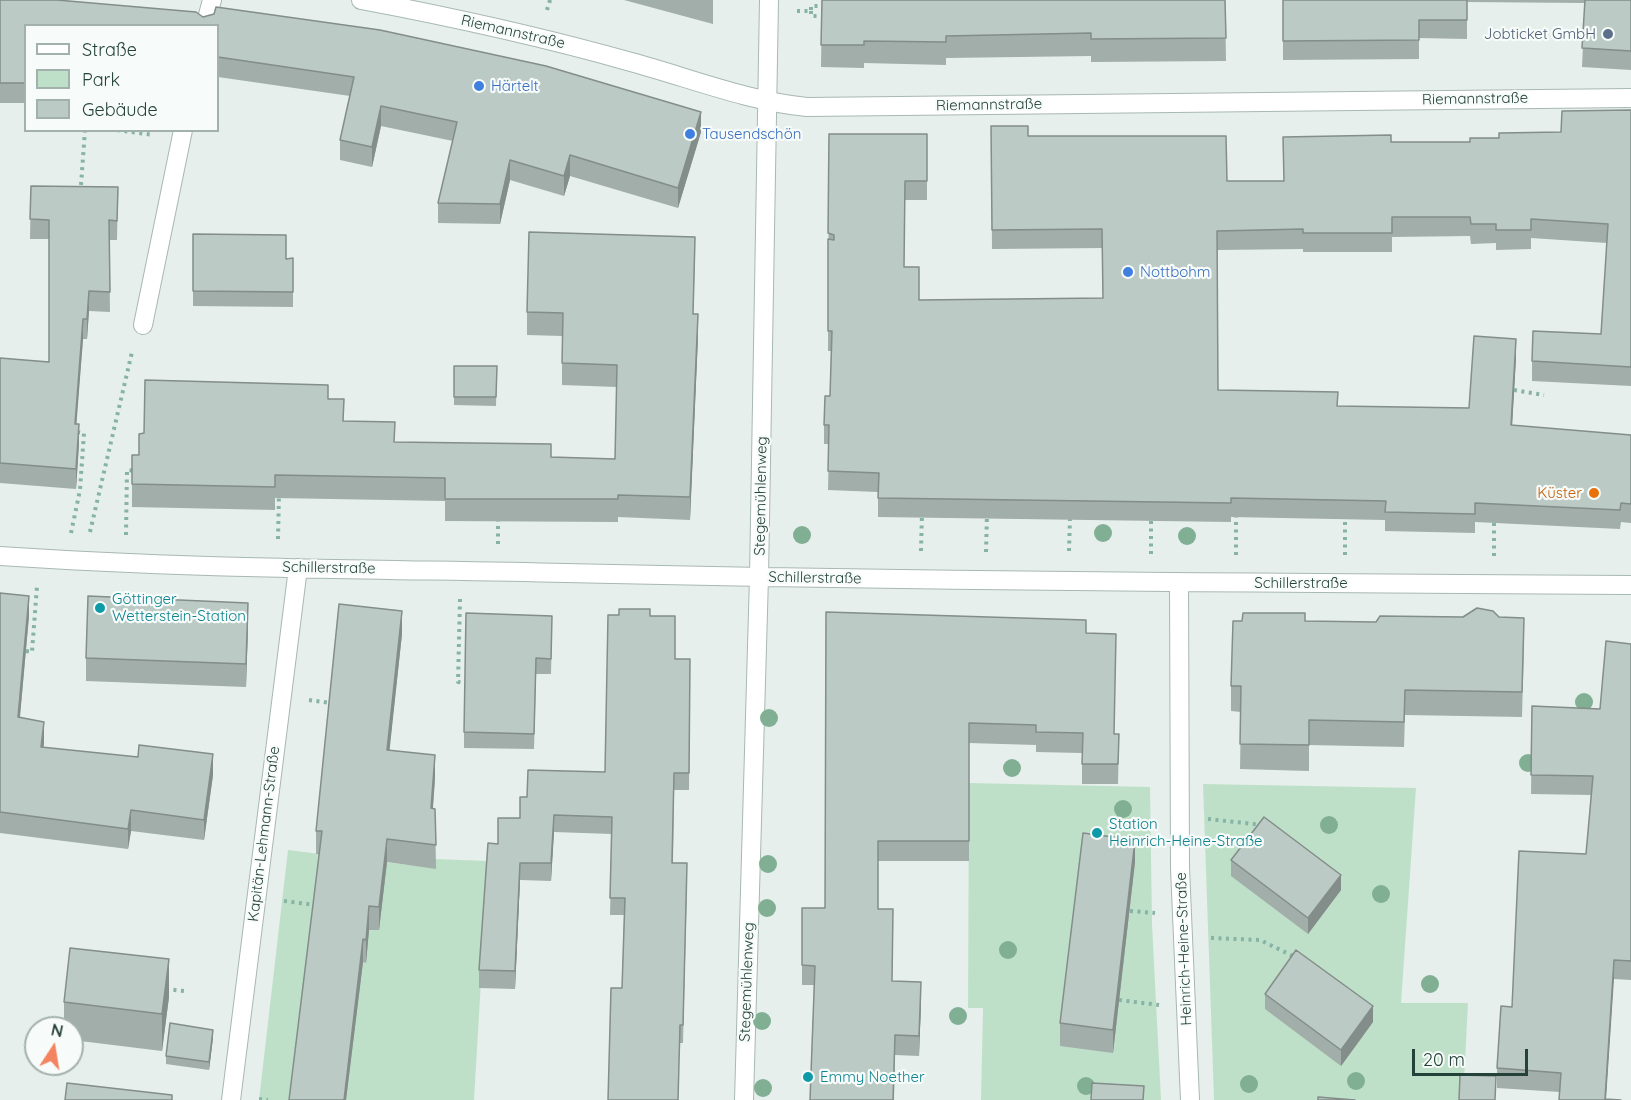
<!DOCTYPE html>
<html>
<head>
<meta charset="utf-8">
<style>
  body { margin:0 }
  #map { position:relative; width:1631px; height:1100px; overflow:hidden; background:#e6efeb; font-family:Quicksand,sans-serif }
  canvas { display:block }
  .legend { position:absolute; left:24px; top:24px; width:195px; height:108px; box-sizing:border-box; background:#f7fbf9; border:2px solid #a3b1ad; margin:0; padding:8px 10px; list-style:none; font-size:18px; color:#24423a }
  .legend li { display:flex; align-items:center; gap:12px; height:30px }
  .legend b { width:30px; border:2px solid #a3b1ad }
  .north { position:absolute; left:24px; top:1016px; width:60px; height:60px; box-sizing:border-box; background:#f7fbf9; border:2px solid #a3b1ad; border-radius:50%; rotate:12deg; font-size:16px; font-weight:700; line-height:24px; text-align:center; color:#24423a }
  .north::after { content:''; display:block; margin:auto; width:21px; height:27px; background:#f4845f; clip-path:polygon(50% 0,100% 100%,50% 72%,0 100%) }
  .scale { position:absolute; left:1412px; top:1049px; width:116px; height:27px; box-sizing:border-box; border:3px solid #24423a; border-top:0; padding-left:8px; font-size:18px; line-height:21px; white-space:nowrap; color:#24423a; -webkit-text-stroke:4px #f7fbf9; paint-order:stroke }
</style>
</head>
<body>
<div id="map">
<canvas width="1631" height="1100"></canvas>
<ul class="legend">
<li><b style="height:8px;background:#fff"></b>Straße</li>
<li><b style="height:16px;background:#bfe0c8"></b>Park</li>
<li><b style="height:16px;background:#bbcac4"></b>Gebäude</li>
</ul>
<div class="north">N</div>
<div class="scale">20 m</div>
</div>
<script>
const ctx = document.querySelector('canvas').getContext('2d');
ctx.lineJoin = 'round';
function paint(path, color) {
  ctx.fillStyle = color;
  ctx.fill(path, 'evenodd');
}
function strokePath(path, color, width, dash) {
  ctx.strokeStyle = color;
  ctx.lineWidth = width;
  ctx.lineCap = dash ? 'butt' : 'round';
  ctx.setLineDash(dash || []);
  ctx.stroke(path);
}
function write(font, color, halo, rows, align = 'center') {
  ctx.font = font + ' Quicksand,sans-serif';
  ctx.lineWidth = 4.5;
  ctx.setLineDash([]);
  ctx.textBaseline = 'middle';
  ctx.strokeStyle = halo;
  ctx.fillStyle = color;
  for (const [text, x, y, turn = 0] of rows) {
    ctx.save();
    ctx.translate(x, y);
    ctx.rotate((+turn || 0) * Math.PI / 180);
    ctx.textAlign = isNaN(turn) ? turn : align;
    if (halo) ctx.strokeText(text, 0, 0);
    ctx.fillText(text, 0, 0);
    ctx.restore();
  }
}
const green = new Path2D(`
  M969,783l181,4 2,137 9,176h-180l2,-92h-15z
  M1203,784l213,4 -15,215h67l-5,97h-249z
  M288,850l145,18 2,-9 53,2 -14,239h-215z`);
const path = new Path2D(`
  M547,10l3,-10
  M797,11h14v-5h11
  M811,11v5h11
  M117,130l37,5
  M81,185l4,-55
  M1514,390l30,5
  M90,532l42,-180
  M71,533l9,-43 4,-57 -8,-1
  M126,535l1,-65 9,1
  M278,539l1,-46
  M498,544v-23
  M921,551l1,-37
  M1069,551l1,-34
  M986,552l1,-38
  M1151,554v-37
  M1236,555v-40
  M1345,555v-40
  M1494,556v-37
  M460,599l-2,83 7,1
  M26,651l6,1 5,-66
  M309,700l22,3
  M1208,819l55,6
  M284,901l31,4
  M1130,911l25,2
  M1211,938l49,2 35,17
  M166,989l18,2
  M1119,1000l40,5
  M259,1099l9,1`);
const lane = new Path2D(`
  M205,26l7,-26
  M143,325l40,-195`);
const street = new Path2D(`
  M361,0c91,17 181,37 270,62 59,16 116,39 176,45l824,-9
  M0,556c188,13 377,13 565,17 355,8 711,10 1066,12
  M1179,582l1,286 10,232
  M231,1100l67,-532
  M744,1100l15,-523 10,-577`);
const trees = [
  [1103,533],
  [802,535],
  [1187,536],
  [1584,702],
  [769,718],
  [1528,763],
  [1012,768],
  [1123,809],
  [1329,825],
  [768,864],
  [1381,894],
  [767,908],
  [1008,950],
  [1430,984],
  [958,1016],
  [762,1021],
  [1356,1081],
  [1249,1084],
  [1086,1086],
  [763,1088]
];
const wall = new Path2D(`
  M0,0l203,17 498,115 -23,76 -108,-32 -6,20 -54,-16 -10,44 -62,-1v-20l15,-62 -72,-15 -9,41 -32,-7v-20l10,-44 -132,-19v-51h-192v77h-26z
  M624,0h89v24z
  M822,0h403l1,61 -135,1v-6l-145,2v7l-82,-2v5l-43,-1z
  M1283,0h348v70l-49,-3 3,-64 -118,-1v37l-48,-1v21l-136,1z
  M1631,110v276l-99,-5v-20l69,-27 6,-91 -76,-5v11l-35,1v-7l-25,1 -1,-8 -78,1v15h-89v-3l-86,1 1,140 120,16 131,2 47,-50 -4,68 119,9v88l-10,-1 -1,7 -145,-7v11l-90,-2v-11l-154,-3v5l-353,-5v-25l-50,-2 1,-46h-5v-19l6,-29 1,-45h-3l1,-217h98v66h-22l-1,67 15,33 184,-2 -1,-50 -110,1 -1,-123 37,10 199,45h57l107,-39h79l29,-4 62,-6z
  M31,186l87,1 -1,53h-8l1,72 -21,-1 -2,28h-4l-7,85 3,20 -3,45 -76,-6v-125l49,4v-123h-19z
  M193,234l93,25 7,-1v49l-100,-1z
  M695,260l-2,54 5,23 -8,183 -72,-3v5l-173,-1v-20l-170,-3v12l-143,-3v-52h7l5,-22 184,-34 16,22 51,21 156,15 64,2 2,-72 -55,-2v-49l-35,-1v-23z
  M454,366h43l-1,40 -42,-1z
  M0,593l29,23 -9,101 24,26 -1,4 170,28 -9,65 -73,-9 -3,18 -128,-16z
  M826,612l260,21 28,101h5l-1,50h-36v-31l-46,-1v-7l-67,-2v118h-91v48l14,72 29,21 -2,54 -24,-1 -1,45h-84l4,-115h-12v-77h23z
  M650,616l25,43h15l-1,131h-15l-1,73 14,18 -4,162h-3l-58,-55 2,-73h-14l2,-81 -58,-2 -3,49 -31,-1 -5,109 -36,-1v-18l19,-126 22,-26 7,-21 78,-25z
  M1305,621l219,22 -2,74 -117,-2 -1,32 -95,-2v26l-69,-2 1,-57 -10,-1v-25z
  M248,625l-2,62 -160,-6v-23z
  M552,631l-1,43h-15l-2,75 -70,-1v-16z
  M402,634l-13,117 46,27 -2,30 2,1 1,60 -49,-7 -8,68h-10l-3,33 -3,-1 -17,138h-57l30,-246h-3v-23z
  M1631,644v336l-17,-1 -55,121 1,-8 -63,-4v-20l15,-61 74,-153 5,-59 -60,-1 1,-88 68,3z
  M1231,860l110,30 -33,44 -77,-58z
  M1135,862l-22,191 -53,-7v-23z
  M1265,994l108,28 -32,44 -76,-57z
  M169,997l-7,54 -90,-11v-12h-8v-26z
  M213,1038l-4,32 -43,-6v-8z`);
const shadedWall = new Path2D(`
  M381,106v20l-9,41v-20z
  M701,112v20l-23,76v-20z
  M570,155v21l-6,20v-20z
  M510,160v20l-10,44v-20z
  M89,291v20l-2,28v-20z
  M698,314v23l-8,183v-23z
  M83,319v20l-8,104v-19z
  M1516,339v19l-5,87v-20z
  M79,424v20l-3,45v-20z
  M29,596v20l-11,121v-20z
  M248,603v22l-2,62v-23z
  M402,611v23l-15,140v-24z
  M44,722v21l-3,24v-20z
  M213,754v21l-9,65v-20z
  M435,755v23l-4,54v-24z
  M131,810v21l-3,18v-20z
  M554,815v17l-3,49v-18z
  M387,839v23l-8,68v-23z
  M1135,840v22l-22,191v-23z
  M520,863v17l-5,109v-18z
  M1341,875v15l-33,44v-16z
  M369,906v24l-3,33v-23z
  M363,939v23l-17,138h-2z
  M169,959v38l-7,54v-37z
  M1614,960v19l-8,121h-1z
  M921,982v20l-2,54v-20z
  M1373,1006v16l-32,44v-16z
  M213,1030v8l-4,32v-8z`);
const building = new Path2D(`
  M0,0h57l139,12 7,5 11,-3 2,-7 164,23 166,36 155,46 -23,76 -108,-33 -6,21 -54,-16 -10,44 -62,-1 19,-81 -76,-16 -9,41 -32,-7 14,-63 -136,-20v-31h-192v57h-26z
  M822,0h403l1,38 -135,1v-6l-145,3v6l-82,-1v4h-43z
  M1283,0h184v20h-48v20l-136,1z
  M1585,0h46v51l-49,-3z
  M1631,110v257l-99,-6 1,-30 68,3 7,-110 -77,-5v11h-35v-6h-25l-1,-7h-78v16h-89v-4l-86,2 1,159 120,2 -1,14 132,2 5,-72 42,3 -5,86 120,10v69l-10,-1 -1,7 -145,-7v11l-90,-2 1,-11 -155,-3v5l-353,-5 1,-25 -51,-2 1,-46h-5l1,-29h5l2,-65h-4v-92l6,1v-5l-6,-2 1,-99h98v47h-22l-1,86h15v33l184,-2 -1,-69 -110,1 -1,-104h37v10h198l1,45h57l-1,-44 108,-2v7h79v-4h29v-5l62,-1 1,-21z
  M31,186l87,1 -1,34 -8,-1 1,72 -21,-1 -2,28h-4l-8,105h4l-3,45 -76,-6v-105l49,4v-142l-19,-1z
  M529,232l166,5 -2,77h5l-8,183 -72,-2v4h-173v-21l-170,-3v12l-143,-3v-29h7v-21l5,-1 1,-53 183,5v14h16l-1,22 52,1 -1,20 157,2v13l64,2 2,-94 -55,-2 1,-50 -36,-1z
  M193,234l93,1v24l7,-1v34l-100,-1z
  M454,366h43l-1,31h-42z
  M0,593l29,3 -11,121 26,5 -3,25 97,10 1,-12 74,9 -9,66 -73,-10 -3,19 -128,-17z
  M88,596l160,7 -2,61 -160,-6z
  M339,604l63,7 -15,139 48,5 -4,53 4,1 1,36 -49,-6 -8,68 -10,-1 -3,34 -3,-1 -19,161h-55l33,-269h-6z
  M1477,608l16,3 6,6 25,1 -2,74 -117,-2 -1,32 -95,-2v25l-69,-1 1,-58h-10l2,-65h9l1,-8h62v8l71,1 4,-6 83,1z
  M619,609h31v7h25v43h15l-1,114h-15l-2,90h15l-4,162h-3l-2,75h-70l3,-112h11l3,-90h-15l2,-81 -58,-2 -3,48h-31l-5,108 -36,-1 9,-127 10,1v-26h22v-21h7l1,-27 77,2 3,-157h11z
  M826,612l260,8v13l30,1 -2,100h5l-1,30h-36l1,-31 -47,-1v-7l-67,-2v118h-91v68h15l-1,72 29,1 -2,54 -24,-1 -2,65h-83l5,-134 -13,-1v-57h23z
  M466,613l86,3 -1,43 -15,-1 -2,76 -70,-2z
  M1606,641l25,3v317l-17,-1 -9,139 16,1h-62l2,-27 -64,-5 4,-62 11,1 7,-156 67,3 7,-78 -62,-1 1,-69 68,3z
  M1264,817l77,58 -33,43 -77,-58z
  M1083,833l52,7 -22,190 -53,-7z
  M70,948l99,11 -7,55 -98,-12z
  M1296,950l77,56 -32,44 -76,-56z
  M170,1023l43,7 -4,32 -43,-6z
  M1460,1075l36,1 -1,24h-36z
  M67,1083l105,12v5h-107z
  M1092,1083l52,3 -1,14h-52z
  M1318,1097l37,3h-37z`);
const markers = [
  [1608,34,6,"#5c6f8a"],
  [479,86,6,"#3f7fe0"],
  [690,134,6,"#3f7fe0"],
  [1128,272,6,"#3f7fe0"],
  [1594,493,6,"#e8710a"],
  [100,608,6,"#0f9aa8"],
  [1097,833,6,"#0f9aa8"],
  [808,1077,6,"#0f9aa8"]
];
const streetNames = [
  ["Riemannstraße",513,32,13],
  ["Riemannstraße",1475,99,-1],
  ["Riemannstraße",989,105,-1],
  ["Stegemühlenweg",761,496,-89],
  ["Schillerstraße",329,568,1],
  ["Schillerstraße",815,578,1],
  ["Schillerstraße",1301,583],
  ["Kapitän-Lehmann-Straße",264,834,-83],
  ["Heinrich-Heine-Straße",1184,949,-92],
  ["Stegemühlenweg",747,982,-88]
];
const serviceNames = [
  ["Jobticket GmbH",1596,34]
];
const shopNames = [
  ["Härtelt",491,86],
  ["Tausendschön",702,134],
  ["Nottbohm",1140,272]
];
const foodNames = [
  ["Küster",1582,493]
];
const cultureNames = [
  ["Göttinger",112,599],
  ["Wetterstein-Station",112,616],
  ["Station",1109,824],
  ["Heinrich-Heine-Straße",1109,841],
  ["Emmy Noether",820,1077]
];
paint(green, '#bfe0c8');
strokePath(lane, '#a8b8b2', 20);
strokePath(street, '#a8b8b2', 20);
strokePath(path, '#86b3a5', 4, [3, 4.5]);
strokePath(lane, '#fff', 18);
strokePath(street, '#fff', 18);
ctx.fillStyle = '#80af93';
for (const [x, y] of trees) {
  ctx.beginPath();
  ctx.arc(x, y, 9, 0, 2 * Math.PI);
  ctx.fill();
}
paint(wall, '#a1aea9');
paint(shadedWall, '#838d89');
paint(building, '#bbcac4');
strokePath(building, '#838d89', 1.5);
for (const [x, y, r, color] of markers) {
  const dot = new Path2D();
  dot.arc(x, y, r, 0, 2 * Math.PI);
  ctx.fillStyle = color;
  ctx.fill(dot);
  strokePath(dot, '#f7fbf9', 2);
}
write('15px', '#24423a', '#f7fbf9', streetNames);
write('15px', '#4e5e75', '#f7fbf9', serviceNames, 'right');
write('15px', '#366cbe', '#f7fbf9', shopNames, 'left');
write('15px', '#c56008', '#f7fbf9', foodNames, 'right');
write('15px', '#0d838f', '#f7fbf9', cultureNames, 'left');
</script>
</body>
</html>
